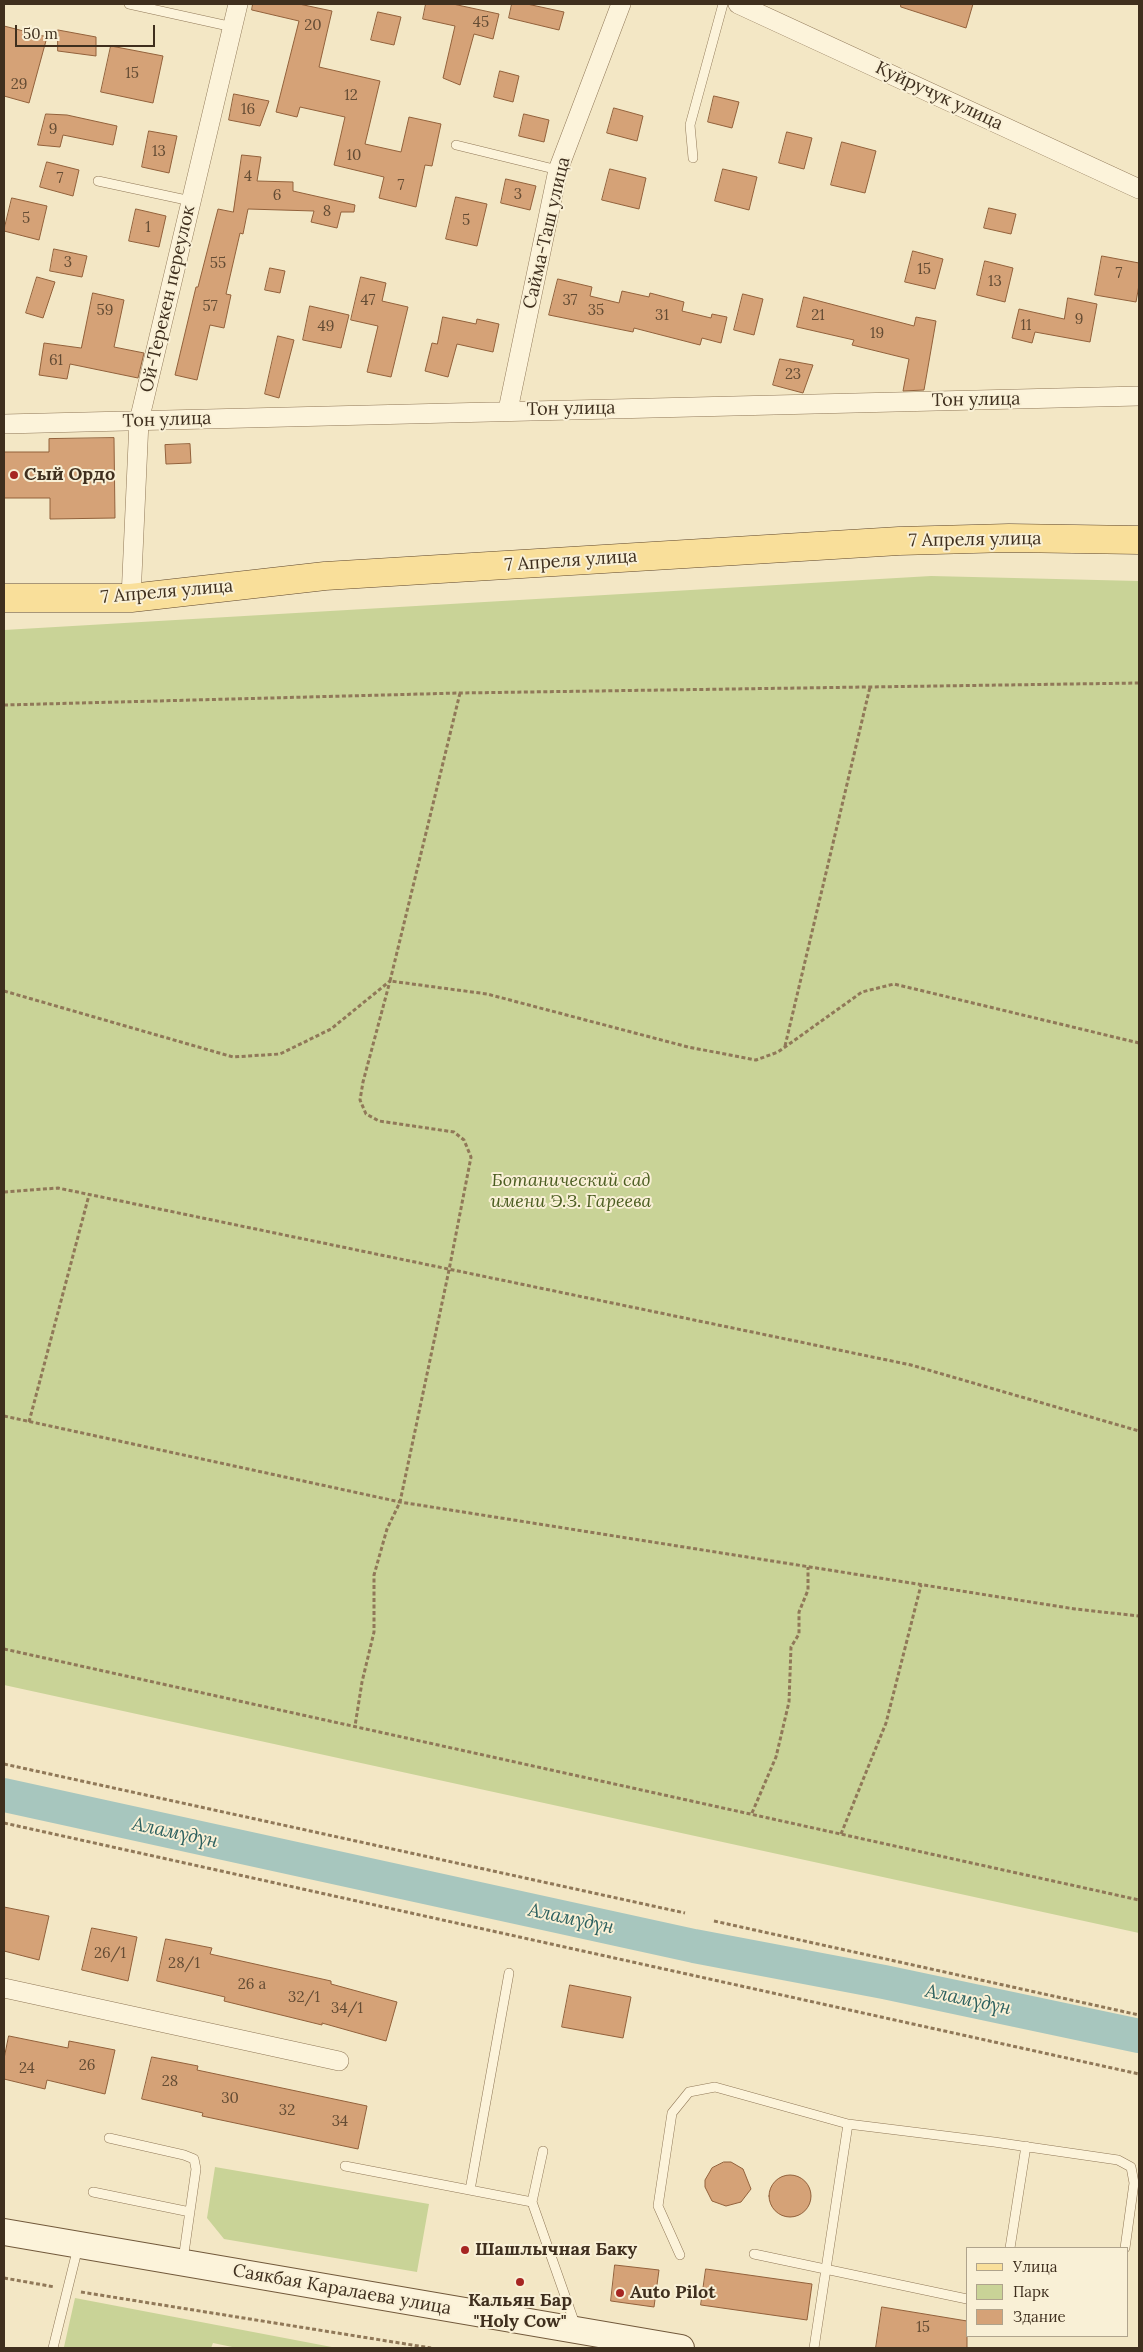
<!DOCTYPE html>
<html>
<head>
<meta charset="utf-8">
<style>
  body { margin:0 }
  #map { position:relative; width:1143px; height:2352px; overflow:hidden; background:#f3e7c5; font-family:Lora,serif }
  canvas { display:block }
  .frame { position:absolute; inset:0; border:5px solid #3f2f1e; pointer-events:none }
  .legend { position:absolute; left:966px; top:2247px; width:162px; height:90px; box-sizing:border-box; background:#f9f0d6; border:1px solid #afa38c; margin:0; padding:6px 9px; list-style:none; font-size:15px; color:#3f2f1e }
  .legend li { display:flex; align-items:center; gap:10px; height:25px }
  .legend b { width:25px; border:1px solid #afa38c }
  .scale { position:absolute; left:15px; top:25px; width:140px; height:22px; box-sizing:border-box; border:2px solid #3f2f1e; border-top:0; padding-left:6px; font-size:15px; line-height:18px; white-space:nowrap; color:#3f2f1e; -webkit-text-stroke:4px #f9f0d6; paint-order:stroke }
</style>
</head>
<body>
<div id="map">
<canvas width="1143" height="2352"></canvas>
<div class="frame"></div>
<ul class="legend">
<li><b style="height:6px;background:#f9df9a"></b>Улица</li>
<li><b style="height:14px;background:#c9d397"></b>Парк</li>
<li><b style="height:14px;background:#d5a277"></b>Здание</li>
</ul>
<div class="scale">50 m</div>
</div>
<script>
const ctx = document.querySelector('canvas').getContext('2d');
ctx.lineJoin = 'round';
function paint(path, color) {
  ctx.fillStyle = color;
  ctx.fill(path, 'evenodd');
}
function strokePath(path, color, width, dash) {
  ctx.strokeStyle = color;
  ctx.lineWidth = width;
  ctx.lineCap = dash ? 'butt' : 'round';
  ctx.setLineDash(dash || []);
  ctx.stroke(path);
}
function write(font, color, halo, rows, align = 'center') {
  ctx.font = font + ' Lora,serif';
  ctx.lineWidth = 4;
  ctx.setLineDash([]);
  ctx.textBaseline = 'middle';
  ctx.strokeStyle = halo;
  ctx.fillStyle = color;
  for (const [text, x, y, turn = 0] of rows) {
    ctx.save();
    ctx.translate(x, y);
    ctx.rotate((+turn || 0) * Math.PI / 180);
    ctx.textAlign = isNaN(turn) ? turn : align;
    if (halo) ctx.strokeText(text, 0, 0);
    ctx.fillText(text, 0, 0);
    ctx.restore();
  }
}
const green = new Path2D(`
  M931,576l208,5v1352l-1135,-248v-1055z
  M215,2167l214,37 -12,68 -193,-33 -17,-21z
  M75,2298l262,50h-100l-24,-5 -2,5 -147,-1z`);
const river = new Path2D(`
  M4,1795l690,151 190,36 255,54`);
const building = new Path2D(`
  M253,4h46l33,7 -13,56 61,14 -15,63 36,8 8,-35 32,7 -9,42 -7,-1 -9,42 -37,-9 5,-21 -50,-12 11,-48 -45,-10 -3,10 -21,-5 23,-91 -47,-11z
  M426,4h27l46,10 -6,25 -19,-5 -14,51 -17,-7 12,-52 -32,-7z
  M512,4h15l37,8 -5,18 -50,-12z
  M901,4h72l-7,24 -65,-21z
  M378,12l23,5 -7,28 -23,-5z
  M4,26l43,11 -18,66 -25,-7z
  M58,30l38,7v19l-38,-5z
  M111,46l52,10 -10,47 -52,-11z
  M500,71l19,5 -6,26 -19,-5z
  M234,94l35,7 -9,25 -31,-6z
  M714,96l25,6 -7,26 -24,-6z
  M614,108l29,8 -6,25 -30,-8z
  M46,114l21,1 50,11 -4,19 -50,-10 -3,12 -22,-2z
  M524,114l25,6 -5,22 -25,-6z
  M149,131l28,5 -8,37 -27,-6z
  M787,132l25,6 -8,31 -25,-6z
  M842,142l34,9 -11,42 -34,-8z
  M242,155l19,2 -4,24 36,1v9l62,14 -1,7h-13l-4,16 -26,-6 3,-11 -66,-2 -5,25 -3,-1 -14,61 5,1 -7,33 -14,-3 -13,55 -22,-5 21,-88h2l20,-78 15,3z
  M47,162l32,8 -6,26 -33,-9z
  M610,169l36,9 -7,31 -37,-9z
  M723,169l34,8 -8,33 -34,-9z
  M506,179l30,7 -6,24 -29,-7z
  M456,197l31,7 -10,42 -31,-7z
  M12,198l35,8 -8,34 -35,-9z
  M989,208l27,6 -5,20 -27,-6z
  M136,209l30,7 -7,31 -30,-6z
  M54,249l33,7 -5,21 -32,-6z
  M913,251l30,8 -8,30 -30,-7z
  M1102,256l37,7v22l-3,17 -41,-7z
  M985,261l28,7 -8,34 -28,-7z
  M270,268l15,3 -5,22 -15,-3z
  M37,277l18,5 -12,36 -17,-5z
  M361,277l25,6 -4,18 26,6 -17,70 -24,-5 11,-46 -27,-6z
  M558,279l34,8 -2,9 29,7 3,-12 27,6 1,-4 34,9 -2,9 29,7 1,-4 15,3 -6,26 -19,-5 -2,7 -66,-17 -1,4 -84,-17z
  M93,293l31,7 -10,47 30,6 -6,25 -68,-14 -3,15 -28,-4 5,-32 37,5z
  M743,294l20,5 -9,36 -20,-5z
  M804,297l110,29 2,-9 20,4 -12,69 -21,1 6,-32 -57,-14 2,-5 -57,-13z
  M1068,298l29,6 -7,38 -55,-10 -3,11 -20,-5 7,-29 45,10z
  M310,306l39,9 -8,33 -38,-8z
  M443,317l33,7 1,-5 22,5 -6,28 -36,-8 -9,33 -23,-6 7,-28 5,1z
  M278,336l16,4 -15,58 -14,-4z
  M780,359l33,6 -10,28 -30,-8z
  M114,438l1,80 -65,1v-21h-46v-46h45v-13z
  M190,444l1,19 -25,1 -1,-19z
  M4,1907l45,9 -10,44 -35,-9z
  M92,1928l45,9 -9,44 -46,-11z
  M166,1939l46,9 -2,6 121,27v3l66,18 -11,39 -64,-18v2l-98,-24 1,-4 -68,-16z
  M570,1985l61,12 -8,41 -61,-11z
  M9,2036l59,12 1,-7 46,9 -10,44 -58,-14 -2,9 -41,-10v-20z
  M152,2057l46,9 -1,4 170,36 -9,43 -156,-33 1,-3 -61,-14z
  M724,2162h7l12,7 8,20 -10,13 -15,4 -14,-5 -7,-14v-7l7,-12z
  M769 2196a21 21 0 1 1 42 0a21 21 0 1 1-42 0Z
  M615,2265l44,5 -5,37 -43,-6z
  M706,2269l106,15 -5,36 -106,-15z
  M882,2307l85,14v27h-91z`);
const path = new Path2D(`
  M460,693l-70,288 97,13 201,53 68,13 22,-8 84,-60 32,-8 245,59
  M4,705l456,-12 679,-10
  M4,991l229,66 47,-3 51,-25 59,-48 -27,101 -3,18 6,14 13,7 75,11 10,8 7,17 -22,113 -49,232 -13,27 -13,46v57l-12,50 -7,44
  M785,1046l85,-359
  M4,1192l54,-4 853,177 228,66
  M4,1416l396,86 675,107 64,7
  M29,1422l60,-227
  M4,1649l1135,251
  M4,1764l681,149
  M752,1813l24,-56 13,-55 2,-55 8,-13v-22l9,-22v-23
  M4,1823l1135,251
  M841,1834l45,-111 35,-138
  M714,1921l425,94
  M4,2278l51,9
  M81,2292l350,56`);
const service = new Path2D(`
  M129,4l104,23
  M456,145l102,25
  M693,158l-3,-33 33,-121
  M98,181l93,20
  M109,2138l75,17 10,4 2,10 -13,91
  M543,2151l-11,51 44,125
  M345,2166l187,36
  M470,2190l39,-217
  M93,2192l97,20
  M1010,2248l16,-102
  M754,2254l213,45
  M680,2255l-22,-49 14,-93 17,-21 26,-5 133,37 146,18 124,18 13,7 3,16 -9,65
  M53,2348l25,-101
  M814,2348l34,-224`);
const minor = new Path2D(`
  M738,4l401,185
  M508,410l50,-240 63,-166
  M4,424l1135,-28
  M131,598l8,-177 99,-417
  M4,1988l335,73`);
const secondary = new Path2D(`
  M4,2232l677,116`);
const primary = new Path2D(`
  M4,598h127l194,-22 574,-35 110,-3 130,2`);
const markers = [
  [14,475,5,"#a62622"],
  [465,2250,5,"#a62622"],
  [520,2282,5,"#a62622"],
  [620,2293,5,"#a62622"]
];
const numberNames = [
  ["45",481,23],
  ["20",313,26],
  ["15",132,74],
  ["29",19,85],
  ["12",351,96],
  ["16",248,110],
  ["9",53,130],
  ["13",159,152],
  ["10",354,156],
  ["4",248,177],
  ["7",60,179],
  ["7",401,186],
  ["3",518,195],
  ["6",277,196],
  ["8",327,212],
  ["5",26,219],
  ["5",466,221],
  ["1",148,228],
  ["3",68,263],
  ["55",218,264],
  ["15",924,270],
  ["7",1119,274],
  ["13",995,282],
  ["47",368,301],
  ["37",570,301],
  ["57",210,307],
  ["59",105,311],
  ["35",596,311],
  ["31",662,316],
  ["21",818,316],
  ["9",1079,320],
  ["11",1026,326],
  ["49",326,327],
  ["19",877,334],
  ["61",56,361],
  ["23",793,375],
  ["26/1",110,1954],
  ["28/1",184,1964],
  ["26 а",252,1985],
  ["32/1",304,1998],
  ["34/1",347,2009],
  ["26",87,2066],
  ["24",27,2069],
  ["28",170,2082],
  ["30",230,2099],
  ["32",287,2111],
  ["34",340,2122],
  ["15",923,2328]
];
const streetNames = [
  ["Куйручук улица",939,96,25],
  ["Сайма-Таш улица",547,233,-77],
  ["Ой-Терекен переулок",168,299,-77],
  ["Тон улица",976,400,-1],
  ["Тон улица",571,409,-1],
  ["Тон улица",167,420,-2],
  ["7 Апреля улица",975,540,-1],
  ["7 Апреля улица",571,561,-4],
  ["7 Апреля улица",167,592,-5],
  ["Саякбая Каралаева улица",342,2290,10]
];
const poiNames = [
  ["Сый Ордо",24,475],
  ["Шашлычная Баку",475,2250],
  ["Auto Pilot",630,2293],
  ["Кальян Бар",520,2301,"center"],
  ["\"Holy Cow\"",520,2322,"center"]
];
const parkNames = [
  ["Ботанический сад",571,1181],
  ["имени Э.З. Гареева",571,1202]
];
const waterNames = [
  ["Аламүдүн",175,1833,12],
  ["Аламүдүн",571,1919,12],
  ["Аламүдүн",968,2000,12]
];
paint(green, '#c9d397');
strokePath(river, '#a7c6be', 34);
paint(building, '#d5a277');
strokePath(building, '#92613b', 1);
strokePath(service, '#907858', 10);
strokePath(minor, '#907858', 20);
strokePath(secondary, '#72593b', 28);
strokePath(primary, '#5e462d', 29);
strokePath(path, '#907858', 3, [4, 2.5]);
strokePath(service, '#fcf3da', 9);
strokePath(minor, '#fcf3da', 19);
strokePath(secondary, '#fcf3da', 26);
strokePath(primary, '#f9df9a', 28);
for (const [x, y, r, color] of markers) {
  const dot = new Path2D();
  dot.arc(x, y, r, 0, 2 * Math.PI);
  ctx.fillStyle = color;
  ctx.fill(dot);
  strokePath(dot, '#f9f0d6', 2);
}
write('15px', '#644c34', null, numberNames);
write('18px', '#3f2f1e', '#f9f0d6', streetNames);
write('bold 18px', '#3f2f1e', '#f9f0d6', poiNames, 'left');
write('italic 18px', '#4c5e22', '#f9f0d6', parkNames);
write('italic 19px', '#2c605f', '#f9f0d6', waterNames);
</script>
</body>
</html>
